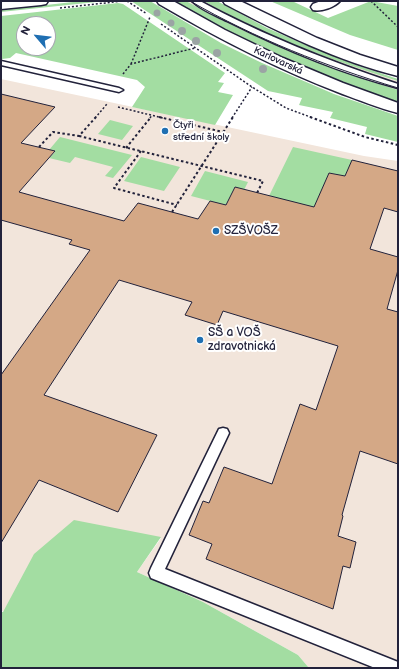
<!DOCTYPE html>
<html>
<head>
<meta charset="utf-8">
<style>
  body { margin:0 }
  #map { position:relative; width:399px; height:669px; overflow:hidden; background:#fff; font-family:"Balsamiq Sans",sans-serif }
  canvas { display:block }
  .frame { position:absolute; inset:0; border:2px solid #22223b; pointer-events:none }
  .north { position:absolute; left:16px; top:16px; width:40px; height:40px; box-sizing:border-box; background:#fff; border:1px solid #a7a7b1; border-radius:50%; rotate:298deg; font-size:11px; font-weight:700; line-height:16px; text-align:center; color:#22223b }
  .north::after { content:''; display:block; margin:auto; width:14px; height:18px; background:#1f6fb2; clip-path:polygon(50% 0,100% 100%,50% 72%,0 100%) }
</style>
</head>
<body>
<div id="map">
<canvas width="399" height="669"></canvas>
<div class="frame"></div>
<div class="north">N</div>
</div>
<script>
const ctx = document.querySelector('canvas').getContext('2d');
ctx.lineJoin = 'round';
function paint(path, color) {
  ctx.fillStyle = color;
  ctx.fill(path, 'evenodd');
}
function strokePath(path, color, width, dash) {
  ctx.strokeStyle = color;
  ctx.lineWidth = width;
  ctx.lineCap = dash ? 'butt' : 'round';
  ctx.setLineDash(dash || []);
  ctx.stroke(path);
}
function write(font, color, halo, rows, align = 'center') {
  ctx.font = font + ' "Balsamiq Sans",sans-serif';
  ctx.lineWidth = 4;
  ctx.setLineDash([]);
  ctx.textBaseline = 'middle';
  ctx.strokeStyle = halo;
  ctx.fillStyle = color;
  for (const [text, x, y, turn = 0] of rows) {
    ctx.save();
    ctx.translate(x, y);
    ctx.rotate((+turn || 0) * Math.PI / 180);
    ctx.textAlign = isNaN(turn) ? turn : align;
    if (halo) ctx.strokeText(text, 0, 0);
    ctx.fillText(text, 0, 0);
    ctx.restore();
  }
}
const built = new Path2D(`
  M186,1h18l55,29 43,18 96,33v9l-101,-35 -51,-22z
  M1,79l363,77 34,5v507h-89l-11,-13 -95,-53 -66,-30 24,-34 -160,74z`);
const green = new Path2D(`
  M82,1h24l-105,11v-2z
  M131,1h19l71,42 41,20 72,31 64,22v26l-33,-8 2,-7 -37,-9 3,-6 -34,-7 3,-7 -34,-7z
  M175,1h11c68,38 138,66 212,89v12c-77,-26 -153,-59 -223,-101z
  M204,1h13l50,27 39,17 50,20 42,14v2c-67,-21 -133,-45 -194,-80z
  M270,1h22l36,17 43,-17 27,5v44l-48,-15z
  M118,3l5,1 102,69 -7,9 6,1 -6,9 15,3 -18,30 -83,-18 13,-20 -8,-7 -121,-27 -6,5 -8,1 -1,-43zM24,24h24v24h-24z
  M110,120l23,6 -11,14 -24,-6z
  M60,137l72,18 -19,23 -8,-2 8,-9 -38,-10 -5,6 -21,-5 6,-6 -6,-2z
  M293,147l59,13 -7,16 -16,-3 -4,10 10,33 -66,-20z
  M141,157l39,10 -16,24 -40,-10z
  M205,171l43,11 -4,8 -9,-3 -9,18 -35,-9z
  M74,520l87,17 -24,35 66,30 95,53 11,13h-308v-56h2l31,-58z`);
const building = new Path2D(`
  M1,94l54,13 -34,36 34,8 -36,41 105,29 14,-18 60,16 12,-18 16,4 9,-18 79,20 15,-34 16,3 7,-16 46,11v41l-14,-4 -14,41 28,8v13l-11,39 11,3v152l-38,-13 -18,64 1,1 -5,20 18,6 -6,26 -7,-2 -10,43 -127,-50 6,-15 -23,-9 14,-34 6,2 15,-36 48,17 28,-80 16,6 22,-64 -115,-35 -6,14 -32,-10 7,-13 -73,-22 -75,115 113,40 -39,77 -79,-32 -38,63v-168l89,-125 -21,-6 3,-4 -71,-20z`);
const pathFar1 = new Path2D(`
  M127,1l20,13
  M371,1l27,26
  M60,8l63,-7
  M161,24l91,63 34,21 27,10
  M131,64l19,-47
  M123,74l8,-10 64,-16
  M118,107l45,11
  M95,118l12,-14
  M150,118l2,-3
  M232,118l20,-31`);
const path = new Path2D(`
  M159,117l64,15
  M310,117l55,20 33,8
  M79,136l184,45 -6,12
  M39,147l14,-15 26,4 17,-19
  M126,148l25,-31
  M141,151l-27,37 63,17
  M172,212l61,-95`);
const lane = new Path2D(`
  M192,1h8c65,35 128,60 198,83v4c-58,-15 -115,-39 -169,-66 -12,-6 -28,-12 -37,-21z
  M1,61l118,27 4,2 -4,2 -118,-27z
  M223,428l4,1 2,4 -64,136 233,93v6h-23l-224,-90 -2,-5 2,-5 68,-139z`);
const street = new Path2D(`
  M1,1h47l-2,3 -5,1 -40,4z
  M321,1h19c-5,6 -19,11 -27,9l-2,-3 2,-3z`);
const secondary = new Path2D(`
  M157,1h16l52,29 58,28 60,25 55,20v10c-20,-5 -39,-13 -58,-20 -63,-24 -123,-55 -181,-89z
  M223,1h17l77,37 43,17 38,12v9c-60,-15 -118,-43 -173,-72z`);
const tram = new Path2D(`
  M190,1c66,38 135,65 208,87`);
const trees = [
  [157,13,3.5],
  [171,23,3.5],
  [182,31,4],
  [196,41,4],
  [217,53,4],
  [263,69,4]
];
const markers = [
  [165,131,4,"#1f6fb2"],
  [216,231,4,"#1f6fb2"],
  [200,340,4,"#1f6fb2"]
];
const farStreetnames = [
  ["Karlovarská",278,61,25]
];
const farPoinames = [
  ["Čtyři",173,125],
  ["střední školy",173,137]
];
const poiNames = [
  ["SZŠVOŠZ",224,231],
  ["SŠ a VOŠ",208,333],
  ["zdravotnická",208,347]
];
paint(built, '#f2e5db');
paint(green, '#a3dda2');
paint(building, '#d4a886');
strokePath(building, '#22223b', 1);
strokePath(lane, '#22223b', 3);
strokePath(street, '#22223b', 3);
strokePath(secondary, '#22223b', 3);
strokePath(pathFar1, '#22223b', 1.5, [2, 2]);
strokePath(path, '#22223b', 2, [2.5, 2.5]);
paint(lane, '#fff');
paint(street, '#fff');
paint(secondary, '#fff');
strokePath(tram, '#22223b', 1);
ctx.fillStyle = '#9ba4a4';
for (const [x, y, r] of trees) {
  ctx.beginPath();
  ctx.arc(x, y, r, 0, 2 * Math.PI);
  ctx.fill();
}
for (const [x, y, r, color] of markers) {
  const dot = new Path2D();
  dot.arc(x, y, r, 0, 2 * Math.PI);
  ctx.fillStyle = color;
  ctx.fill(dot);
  strokePath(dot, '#fff', 1.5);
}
write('10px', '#22223b', '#fff', farStreetnames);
write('10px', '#22223b', '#fff', farPoinames, 'left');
write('12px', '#22223b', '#fff', poiNames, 'left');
</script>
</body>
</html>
